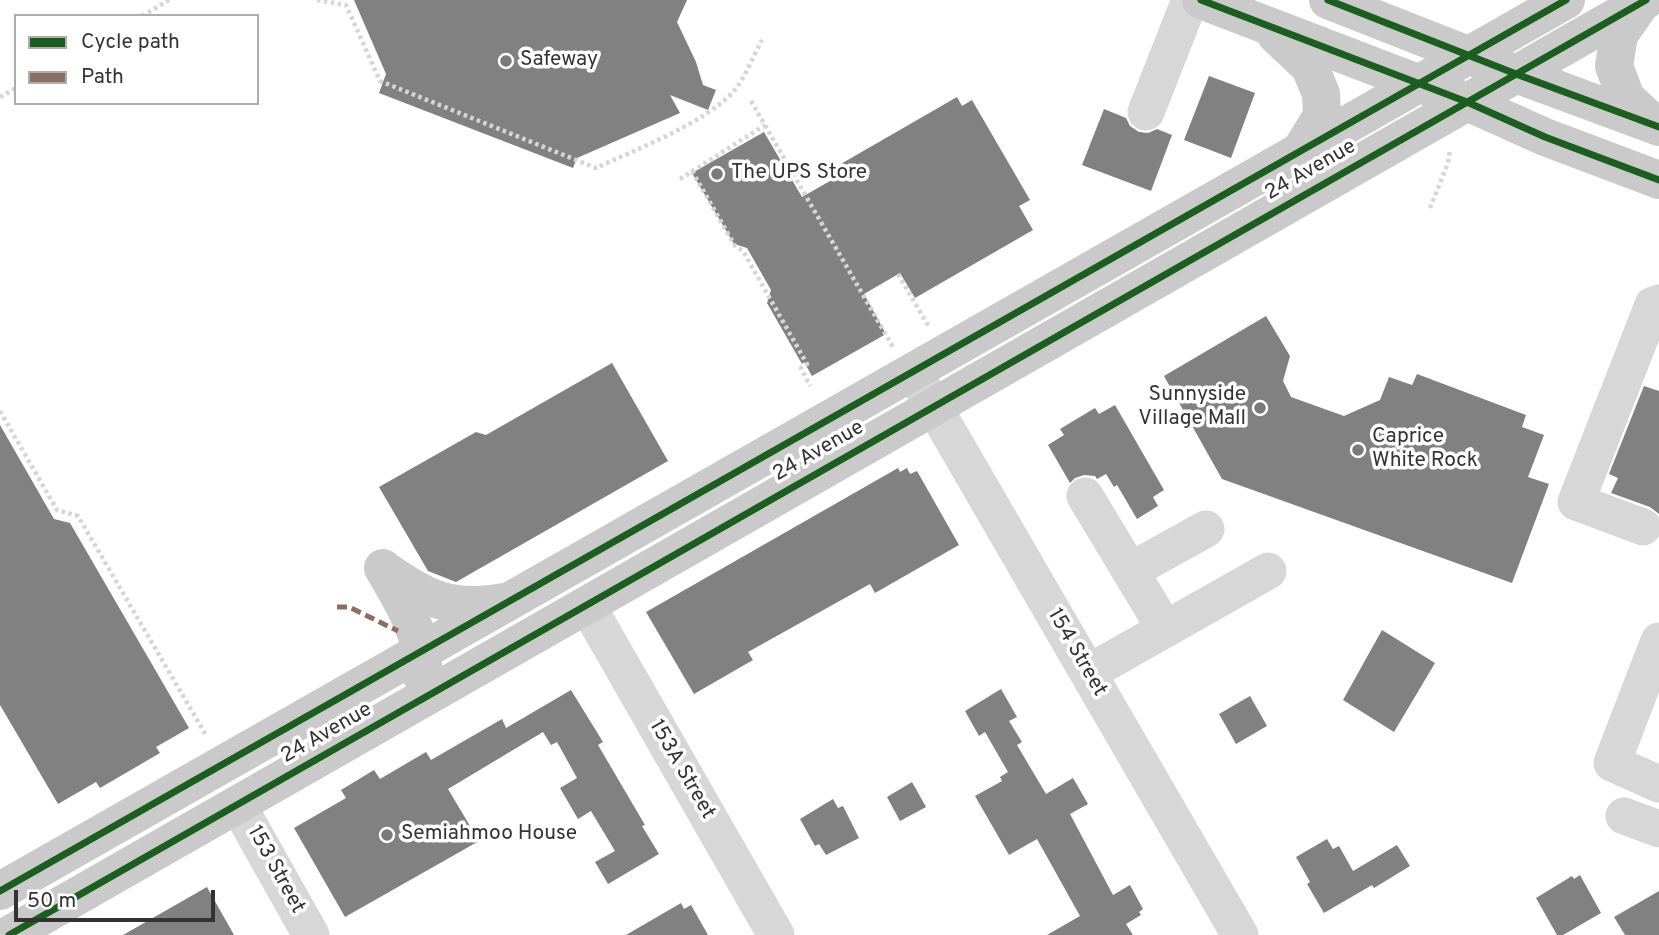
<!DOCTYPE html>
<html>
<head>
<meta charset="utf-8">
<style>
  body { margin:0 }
  #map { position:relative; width:1659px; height:935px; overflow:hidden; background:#fff; font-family:Overpass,sans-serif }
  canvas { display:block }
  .legend { position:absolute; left:14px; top:14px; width:245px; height:91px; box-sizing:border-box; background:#fff; border:2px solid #adadad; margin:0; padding:9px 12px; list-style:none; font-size:21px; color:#333 }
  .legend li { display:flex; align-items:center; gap:14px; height:35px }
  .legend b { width:35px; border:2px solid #adadad }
  .scale { position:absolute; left:14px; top:890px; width:201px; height:32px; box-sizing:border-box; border:4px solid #333; border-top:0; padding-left:9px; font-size:21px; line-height:24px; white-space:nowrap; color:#333; -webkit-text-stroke:5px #fff; paint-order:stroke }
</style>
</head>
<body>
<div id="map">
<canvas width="1659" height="935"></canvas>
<ul class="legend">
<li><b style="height:9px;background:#1b5e20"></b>Cycle path</li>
<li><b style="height:9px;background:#8d6e63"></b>Path</li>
</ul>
<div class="scale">50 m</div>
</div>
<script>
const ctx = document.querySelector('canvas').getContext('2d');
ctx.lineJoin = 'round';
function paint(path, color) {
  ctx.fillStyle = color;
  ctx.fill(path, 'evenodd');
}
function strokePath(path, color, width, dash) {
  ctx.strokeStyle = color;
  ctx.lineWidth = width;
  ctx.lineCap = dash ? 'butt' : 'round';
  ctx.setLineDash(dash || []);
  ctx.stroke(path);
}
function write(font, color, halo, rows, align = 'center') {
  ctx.font = font + ' Overpass,sans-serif';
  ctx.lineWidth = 7;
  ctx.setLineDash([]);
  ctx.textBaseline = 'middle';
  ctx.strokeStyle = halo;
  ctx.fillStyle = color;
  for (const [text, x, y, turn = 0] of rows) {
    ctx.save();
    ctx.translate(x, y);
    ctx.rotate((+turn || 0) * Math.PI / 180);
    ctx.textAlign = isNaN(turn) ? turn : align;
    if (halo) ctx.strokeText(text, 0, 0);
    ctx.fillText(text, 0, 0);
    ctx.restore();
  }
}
const building = new Path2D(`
  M354,0h333l-10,22 19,40 7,23 13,5 -8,20 -38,-15 10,18 -103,45 -4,10 -194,-75 7,-19z
  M1209,76l46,17 -24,65 -47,-18z
  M957,97l5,9 10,-6 58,100 -11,6 14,24 -118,68 -15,-25 -36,21 22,40 -74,42 -8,-14 -2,2 -35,-61 4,-13 -24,-42 -13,-4 -42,-71 72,-41 38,65 42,-24 -5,-8z
  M1104,109l22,9 4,8 9,6 9,1 9,-4 15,6 -21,56 -69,-26z
  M1266,316l24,40 -7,25 8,16 53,19 36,-16 9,-23 23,8 5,-11 109,41 -4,12 22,8 -16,42 21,7 -37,99 -290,-104 -58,-103z
  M612,363l56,98 -212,121 -28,-11 -49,-84 97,-55 10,3z
  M1644,386l15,5v123l-9,-7 -39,-14 7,-15 -9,-4z
  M1115,405l49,85 -11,7 5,9 -21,13 -20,-34 -3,2 -8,-13 -9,5 -2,-3 -11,-1 -9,3 -5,5 -22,-38 16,-10 -4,-6 35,-21 4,6z
  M0,425l54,94 16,4 119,205 -33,19 4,6 -60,35 -4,-6 -38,22 -58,-99z
  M898,468l2,4 7,-4 3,6 7,-3 42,74 -84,48 -5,-9 -122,68 5,8 -59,34 -48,-82z
  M1382,630l53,33 -41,69 -51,-32z
  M1001,689l16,28 -8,4 13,21 -5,3 29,49 27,-16 15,26 -18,10 43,81 17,-10 13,24 -4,3 2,3 -15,9 7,11h-86l33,-19 -43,-77 -28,16 -34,-59 27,-15 -2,-4 8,-5 -23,-40 -6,4 -14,-25z
  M571,690l32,52 -5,3 47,80 -3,1 17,28 -51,30 -13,-22 20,-11 -24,-40 -13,8 -18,-31 17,-10 -20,-36 -6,3 -8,-13 -95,57 31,52 -134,76 -51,-89 52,-30 -5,-8 33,-20 6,9 46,-27 5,8 71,-41 4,9z
  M1250,696l17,30 -31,18 -17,-30z
  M912,782l14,25 -26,14 -13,-24z
  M833,799l5,9 5,-2 16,32 -33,17 -7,-11 -4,2 -15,-27z
  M1327,839l6,10 6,-3 14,25 44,-26 13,21 -36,22 -2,-3 -48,28 -17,-29 3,-2 -14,-25z
  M1580,875l21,38 -38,22h-6l-21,-37 36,-22 2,3z
  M207,887l27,48h-111z
  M1659,891v44h-34l-11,-18z
  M681,903l3,6 7,-4 17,30h-82z`);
const path = new Path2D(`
  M317,0l29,5 34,76 216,87c39,-18 109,-45 137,-76 12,-13 20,-36 29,-52
  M142,16l27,-16
  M0,97l16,-9
  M751,101l142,246
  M692,171l43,75 8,5 64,113 -6,4 9,18
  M680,179l85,-54
  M1430,208l18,-45 2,-13
  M898,274l31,53
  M0,411l57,99 21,6 129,221`);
const minor = new Path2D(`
  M1146,112l44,-112
  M913,371l327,564
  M1085,496l80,133
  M1643,527l-67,-25 77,-197 6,-2
  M1130,571l76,-42
  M587,605l189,330
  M1659,641l-47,122 47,21
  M1088,673l180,-102
  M238,805l73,130
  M1624,816l35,13`);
const major = new Path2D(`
  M1201,0l266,102 78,35 114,43
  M1328,0l188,74 143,53
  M1642,2l-23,33 -5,31 12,32 27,25
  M1276,35l34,32 11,27 1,22 -21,34
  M383,568c22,38 37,61 41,105l-3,2
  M385,570c43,30 66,41 119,32
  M0,891l1566,-891
  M9,935l1637,-935`);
const quiet = new Path2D(`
  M337,607h12l49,24`);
const cycleway = new Path2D(`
  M1201,0l266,102 78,35 114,43
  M1328,0l188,74 143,53
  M0,891l1566,-891
  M9,935l1637,-935`);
const markers = [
  [506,61,7,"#7a7a7a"],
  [717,174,7,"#7a7a7a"],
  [1260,408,7,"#7a7a7a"],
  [1358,450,7,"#7a7a7a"],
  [387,835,7,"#7a7a7a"]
];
const poiNames = [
  ["Safeway",520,61],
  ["The UPS Store",731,174],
  ["Sunnyside",1246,396,"right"],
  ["Village Mall",1246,420,"right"],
  ["Caprice",1372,438],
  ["White Rock",1372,462],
  ["Semiahmoo House",401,835]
];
const streetNames = [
  ["24 Avenue",1311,171,-30],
  ["24 Avenue",819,452,-30],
  ["154 Street",1076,653,60],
  ["24 Avenue",327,734,-30],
  ["153A Street",681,770,60],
  ["153 Street",275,870,61]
];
paint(building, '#818181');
strokePath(path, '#d6d6d6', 4.5, [3.5, 3.5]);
strokePath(minor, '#d7d7d7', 37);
strokePath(major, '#cacaca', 38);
strokePath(quiet, '#8d6e63', 5, [10, 5]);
strokePath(cycleway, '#1b5e20', 7);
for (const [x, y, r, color] of markers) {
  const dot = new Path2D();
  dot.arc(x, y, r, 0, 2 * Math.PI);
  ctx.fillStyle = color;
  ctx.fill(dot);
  strokePath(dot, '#fff', 2.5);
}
write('21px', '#333', '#fff', poiNames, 'left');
write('21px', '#333', '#fff', streetNames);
</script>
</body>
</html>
